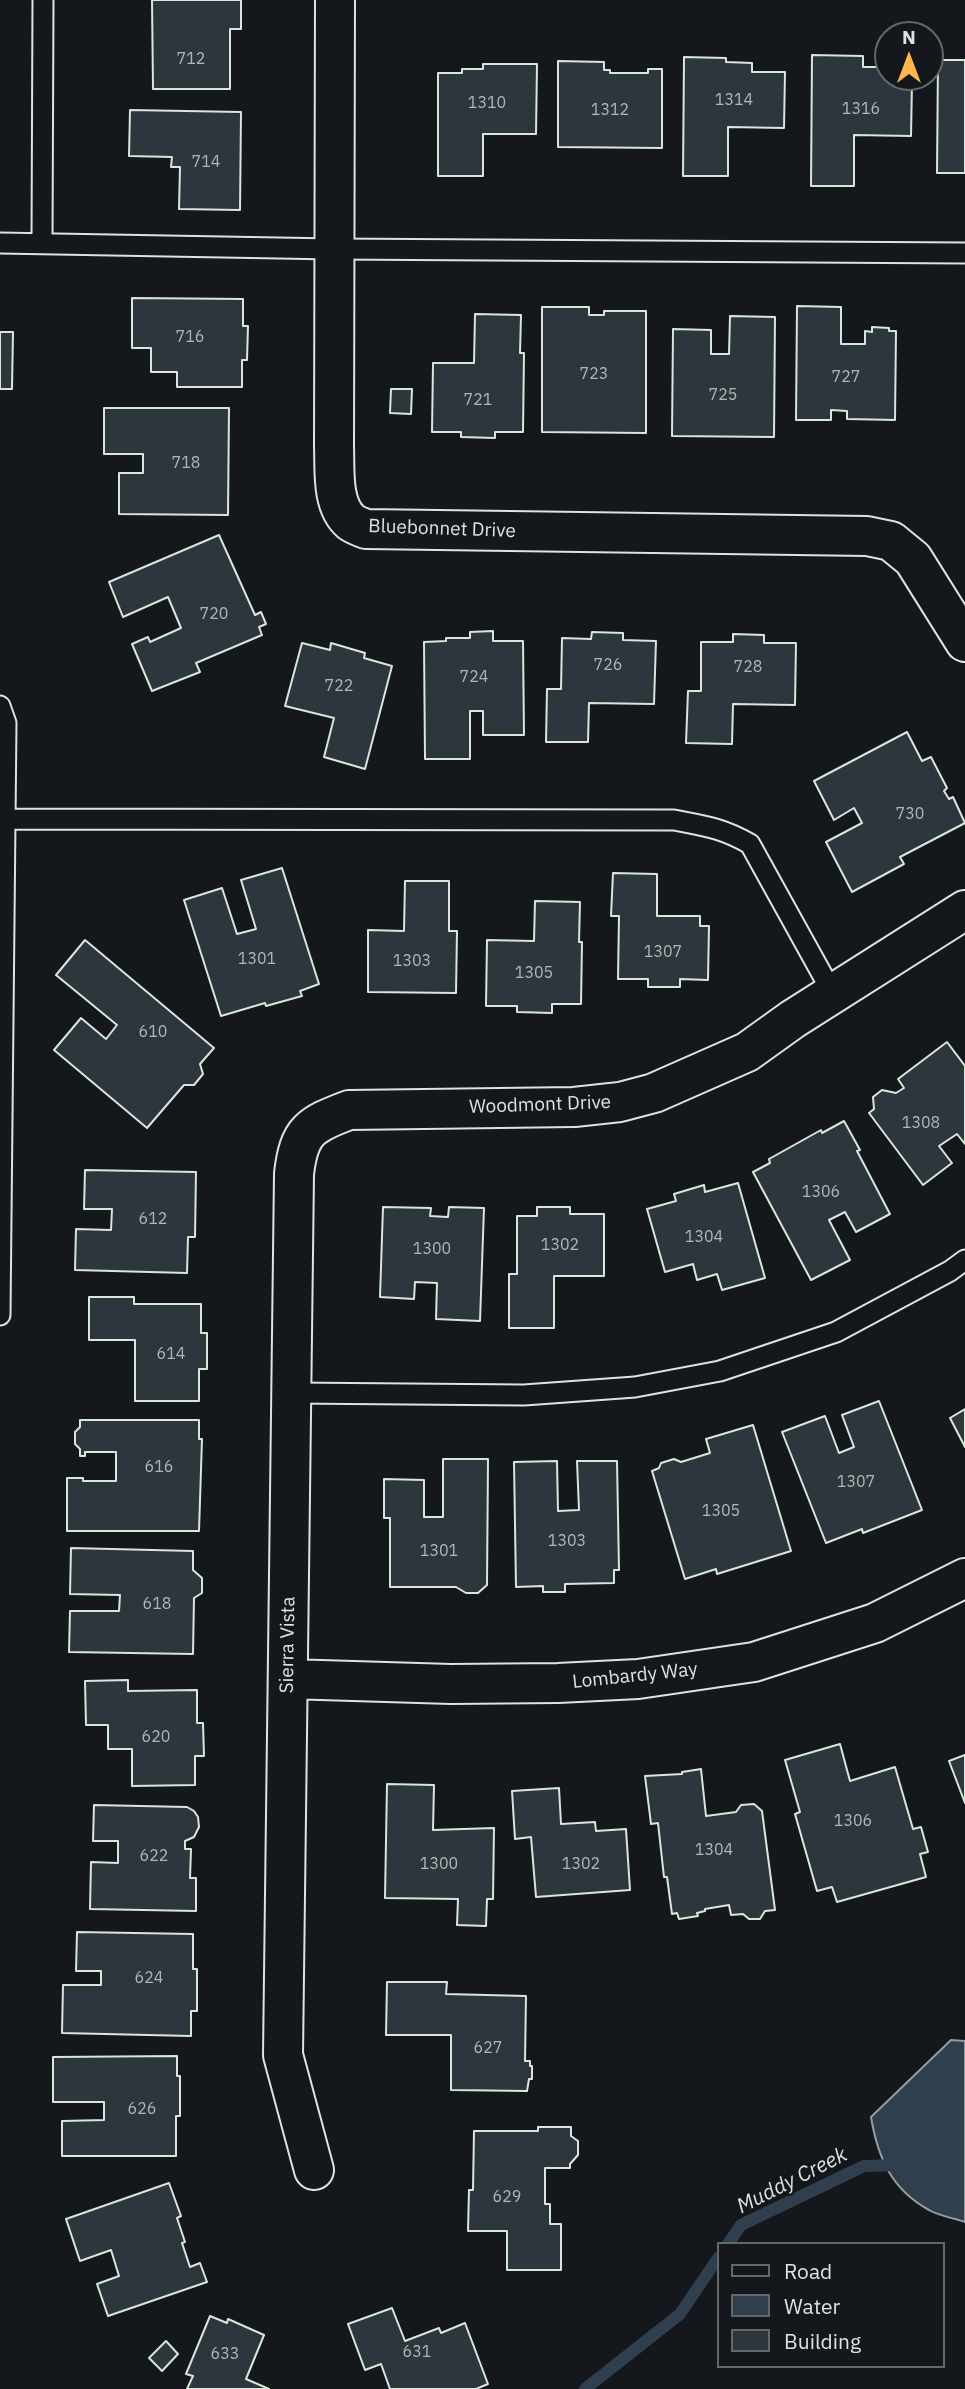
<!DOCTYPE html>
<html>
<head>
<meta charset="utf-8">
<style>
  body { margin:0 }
  #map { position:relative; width:965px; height:2389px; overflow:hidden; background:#14181c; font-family:"IBM Plex Sans",sans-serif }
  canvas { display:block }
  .legend { position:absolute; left:717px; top:2242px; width:228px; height:126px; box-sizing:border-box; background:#14181c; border:2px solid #626a69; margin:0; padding:9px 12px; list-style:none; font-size:21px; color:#d8e6dc }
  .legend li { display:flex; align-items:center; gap:14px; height:35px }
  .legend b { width:35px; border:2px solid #626a69 }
  .north { position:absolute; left:874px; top:21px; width:70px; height:70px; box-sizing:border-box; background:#14181c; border:2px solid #626a69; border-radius:50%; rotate:0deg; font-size:19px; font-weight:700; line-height:28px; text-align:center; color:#d8e6dc }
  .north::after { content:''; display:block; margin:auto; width:24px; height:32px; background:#ffb74d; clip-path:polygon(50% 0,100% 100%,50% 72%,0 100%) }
</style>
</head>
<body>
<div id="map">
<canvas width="965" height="2389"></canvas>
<ul class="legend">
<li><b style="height:9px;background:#14181c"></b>Road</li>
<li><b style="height:19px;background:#2f3f4d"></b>Water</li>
<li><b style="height:19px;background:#2c363c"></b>Building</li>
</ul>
<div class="north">N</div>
</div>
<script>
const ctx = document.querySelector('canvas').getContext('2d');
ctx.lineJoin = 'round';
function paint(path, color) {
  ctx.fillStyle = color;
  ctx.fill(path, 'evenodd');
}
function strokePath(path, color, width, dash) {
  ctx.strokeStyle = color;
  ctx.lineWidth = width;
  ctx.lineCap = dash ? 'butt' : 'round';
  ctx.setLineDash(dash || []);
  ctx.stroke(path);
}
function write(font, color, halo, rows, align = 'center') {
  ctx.font = font + ' "IBM Plex Sans",sans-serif';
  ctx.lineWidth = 5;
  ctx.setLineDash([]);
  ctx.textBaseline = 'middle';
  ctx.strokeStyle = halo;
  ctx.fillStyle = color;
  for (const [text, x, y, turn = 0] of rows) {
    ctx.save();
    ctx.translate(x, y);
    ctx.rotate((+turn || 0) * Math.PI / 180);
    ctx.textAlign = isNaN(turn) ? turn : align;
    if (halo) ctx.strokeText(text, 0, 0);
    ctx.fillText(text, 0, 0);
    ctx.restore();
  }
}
const water = new Path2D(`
  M951,2040l14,1v181c-11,-4 -26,-6 -36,-12 -38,-21 -51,-52 -58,-93z`);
const stream = new Path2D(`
  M728,2244l13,-19 123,-59 38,-1
  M585,2389l95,-75 38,-56`);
const building = new Path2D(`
  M152,0h89v29h-11v60h-77z
  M812,55l51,1v11h25v10h5v5h19l-1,54 -57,-1v51h-43z
  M684,57l42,1v4l26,1v9h33l-1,56 -56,-1v49h-45z
  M938,60h27v113h-28z
  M558,61l46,1v8h6v3h38v-4h14v79l-104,-1z
  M483,64h54l-1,70h-53v42h-45v-103h24v-4h21z
  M130,110l111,2 -1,98 -61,-1 1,-42h-9l1,-10 -43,-1z
  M132,298l111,1v27h5l-1,34h-5v27h-65v-15h-26v-24h-19z
  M797,306l44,1v37h24v-13l7,1v-5l17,1v3h7l-1,89 -48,-1v-8l-16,-1v10h-35z
  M542,307h47v8h15v-4h42v122l-104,-1z
  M475,314l46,1 -1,38h4l-1,79h-28v6l-34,-1v-5h-29l1,-69h41z
  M730,316l45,1 -1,120 -102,-1 1,-107 38,1v24h18z
  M0,332h13l-1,57h-12z
  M391,389h21l-1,25 -21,-1z
  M104,408h125l-1,107 -109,-1v-41h24v-19h-39z
  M219,535l36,80 6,-3 5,12 -7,3 3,8 -66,28 4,9 -48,19 -20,-47 16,-7 2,5 31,-14 -13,-31 -45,20 -14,-35z
  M493,631v10h30l1,94h-41v-24h-13v48h-45l-1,-117 22,-1v-3h24v-6z
  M592,632l31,1v7l33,1 -2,63 -65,-1 -1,39h-42l1,-53h14l1,-51 29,1z
  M733,634l31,1v8h32l-1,62 -62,-1 -1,40 -46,-1 2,-52h13v-49h32z
  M302,643l28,7 1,-7 34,10 -1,5 28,8 -27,103 -41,-12 10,-39 -49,-12z
  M907,732l15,29 9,-4 16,31 -3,3 5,8 4,-2 12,26 -65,34 4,7 -52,28 -26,-50 36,-19 -8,-15 -20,12 -20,-39z
  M282,868l37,116 -19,7 2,5 -36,10 -1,-3 -44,13 -37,-116 38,-12 15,46 19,-5 -15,-49z
  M613,873l44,1v42h43v10h9l-1,54 -28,-1v8h-32v-8h-30l1,-63h-8z
  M405,881h44v50h8l-1,62 -88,-1v-62l36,1z
  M535,901l45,1 -1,40h3l-1,62h-29v9l-35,-1v-6h-31l1,-66 47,1z
  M85,940l129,108 -14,16 3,10 -9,11h-10l-37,43 -93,-78 27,-32 25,21 11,-14 -61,-50z
  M947,1042l18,24v78l-8,-10 -18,12 13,17 -29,22 -54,-72 5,-4 -1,-12 9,-7 14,3 8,-5 -6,-9z
  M844,1121l16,29 -3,1 33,63 -34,18 -11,-20 -16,8 21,40 -39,20 -58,-108 17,-9 -1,-4 52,-29 1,3z
  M85,1170l111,2 -1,65h-7l-1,36 -112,-3 1,-41 35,1 1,-21h-28z
  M738,1183l27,95 -43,12 -5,-16 -20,6 -4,-16 -28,8 -18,-63 29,-8 -2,-7 30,-9 1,7z
  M383,1207l48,1 -1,8 18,1 1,-10 35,1 -4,113 -44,-2 1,-36 -22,-1 -1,17 -34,-2z
  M537,1207h33v7h34v62h-50v52h-45v-54h8v-58h20z
  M89,1297h45v7h67v29h6v36h-8v32h-64v-61h-46z
  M879,1401l43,109 -59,23 -1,-4 -36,14 -44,-111 43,-16 14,37 15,-6 -12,-32z
  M965,1409v38l-15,-29z
  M80,1420h119v19h3l-3,92h-132v-53h16v3h33v-29h-31v4h-5v-7l-5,-5v-12l5,-5z
  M753,1425l38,126 -74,23 -1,-5 -31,10 -33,-108 7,-3 2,-5 13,-4 7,3 29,-9 -4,-14z
  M443,1459h45l-1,126 -9,8h-12l-10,-6h-66v-69h-6v-39l40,1v37h19z
  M557,1461l1,50 21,-1 -2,-49h40l2,109h-5v13l-49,1v8h-22v-6l-27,1 -2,-125z
  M71,1548l122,3v19l9,8v15l-8,5 -1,56 -124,-2 1,-41h49l1,-16 -50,-1z
  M128,1680v11l69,-1v33h6l1,33h-9v29l-63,1v-37h-24v-24h-22l-1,-44z
  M840,1744l10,37 45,-14 18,62 8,-2 7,25 -8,2 6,23 -89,25 -5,-15 -15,4 -22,-77 5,-2 -15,-52z
  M965,1755v48l-16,-42z
  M701,1769l5,47 30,-4 5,-7 13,-1 8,7 13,99 -10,1 -5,8h-11l-6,-5 -12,1 -2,-10 -24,4v2l-8,2 1,3 -19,3 -2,-6 -5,1 -5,-37h-3l-6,-54 -7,1 -6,-48 37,-2v-2z
  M387,1784l47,1 -1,45 61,-2 -1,71h-6l-1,27 -29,-1 1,-26 -73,-1z
  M559,1788l2,36 34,-2 1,9 30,-2 4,61 -94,7 -5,-60 -16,2 -3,-48z
  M94,1805l93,2 7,4 4,6 1,10 -5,10 -9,4v8h6l-1,29h6v33l-106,-2 1,-47 27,1v-22h-25z
  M77,1932l116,2v35h4v42h-6v25l-129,-3 1,-48h38v-14h-25z
  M387,1982h60l-1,12 80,2 -1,65h5v5h2v13h-3l-2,12 -76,-1v-55h-65z
  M177,2056v20h3v40h-4v40h-114v-35l42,-1v-18h-51v-45z
  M538,2127h33v9l7,5v14l-8,9v4h-25v36h5v20h11v46h-54v-39h-39l1,-41h4l1,-59h64z
  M169,2183l12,33 -4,2 8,24 -3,1 8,24 10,-4 7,19 -99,34 -11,-32 22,-8 -8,-26 -31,11 -14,-42z
  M392,2308l13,33 34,-13 2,5 24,-10 23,61 -12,5h-86l-9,-25 -16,6 -17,-46z
  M210,2316l17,7 1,-4 36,16 -18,44 23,10h-82l6,-13 -7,-2z
  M166,2341l12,13 -16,17 -13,-13z`);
const service = new Path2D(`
  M0,243l334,6 631,4
  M42,243l1,-243
  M0,706l6,17 -6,592
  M6,819l668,1c31,6 48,8 76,24l83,150
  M292,1393l232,2 111,-8 85,-16 116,-39 114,-61 15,-11`);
const minor = new Path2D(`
  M335,0l-1,446c1,23 -3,59 17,76 4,3 10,5 15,7l501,7 24,5 22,18 52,83
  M288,1679l163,5 107,-1 80,-4 116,-17 121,-39 90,-45
  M314,2170l-31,-115 11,-881c5,-44 16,-49 55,-64l225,-3 46,-5 34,-9 93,-41 46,-33 172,-109`);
const numberNames = [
  ["712",191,59],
  ["1314",734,100],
  ["1310",487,103],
  ["1316",861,109],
  ["1312",610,110],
  ["714",206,162],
  ["716",190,337],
  ["723",594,374],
  ["727",846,377],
  ["725",723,395],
  ["721",478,400],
  ["718",186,463],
  ["720",214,614],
  ["726",608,665],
  ["728",748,667],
  ["724",474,677],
  ["722",339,686],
  ["730",910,814],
  ["1307",663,952],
  ["1301",257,959],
  ["1303",412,961],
  ["1305",534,973],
  ["610",153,1032],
  ["1308",921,1123],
  ["1306",821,1192],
  ["612",153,1219],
  ["1304",704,1237],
  ["1302",560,1245],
  ["1300",432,1249],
  ["614",171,1354],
  ["616",159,1467],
  ["1307",856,1482],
  ["1305",721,1511],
  ["1303",567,1541],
  ["1301",439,1551],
  ["618",157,1604],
  ["620",156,1737],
  ["1306",853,1821],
  ["1304",714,1850],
  ["622",154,1856],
  ["1300",439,1864],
  ["1302",581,1864],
  ["624",149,1978],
  ["627",488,2048],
  ["626",142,2109],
  ["629",507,2197],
  ["631",417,2352],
  ["633",225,2354]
];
const streetNames = [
  ["Bluebonnet Drive",442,529,2],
  ["Woodmont Drive",540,1105,-2],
  ["Sierra Vista",288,1645,-89],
  ["Lombardy Way",635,1676,-6]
];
const waterNames = [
  ["Muddy Creek",792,2181,-27]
];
paint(water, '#2f3f4d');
strokePath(water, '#939e99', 2);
strokePath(stream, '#2f3f4d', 12);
paint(building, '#2c363c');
strokePath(building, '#d8e6dc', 2);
strokePath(service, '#d8e6dc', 23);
strokePath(minor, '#d8e6dc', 42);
strokePath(service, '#14181c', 19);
strokePath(minor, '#14181c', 38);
write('16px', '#adbab4', null, numberNames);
write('19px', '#d8e6dc', '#14181c', streetNames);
write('italic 21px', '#d8e6dc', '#14181c', waterNames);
</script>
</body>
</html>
